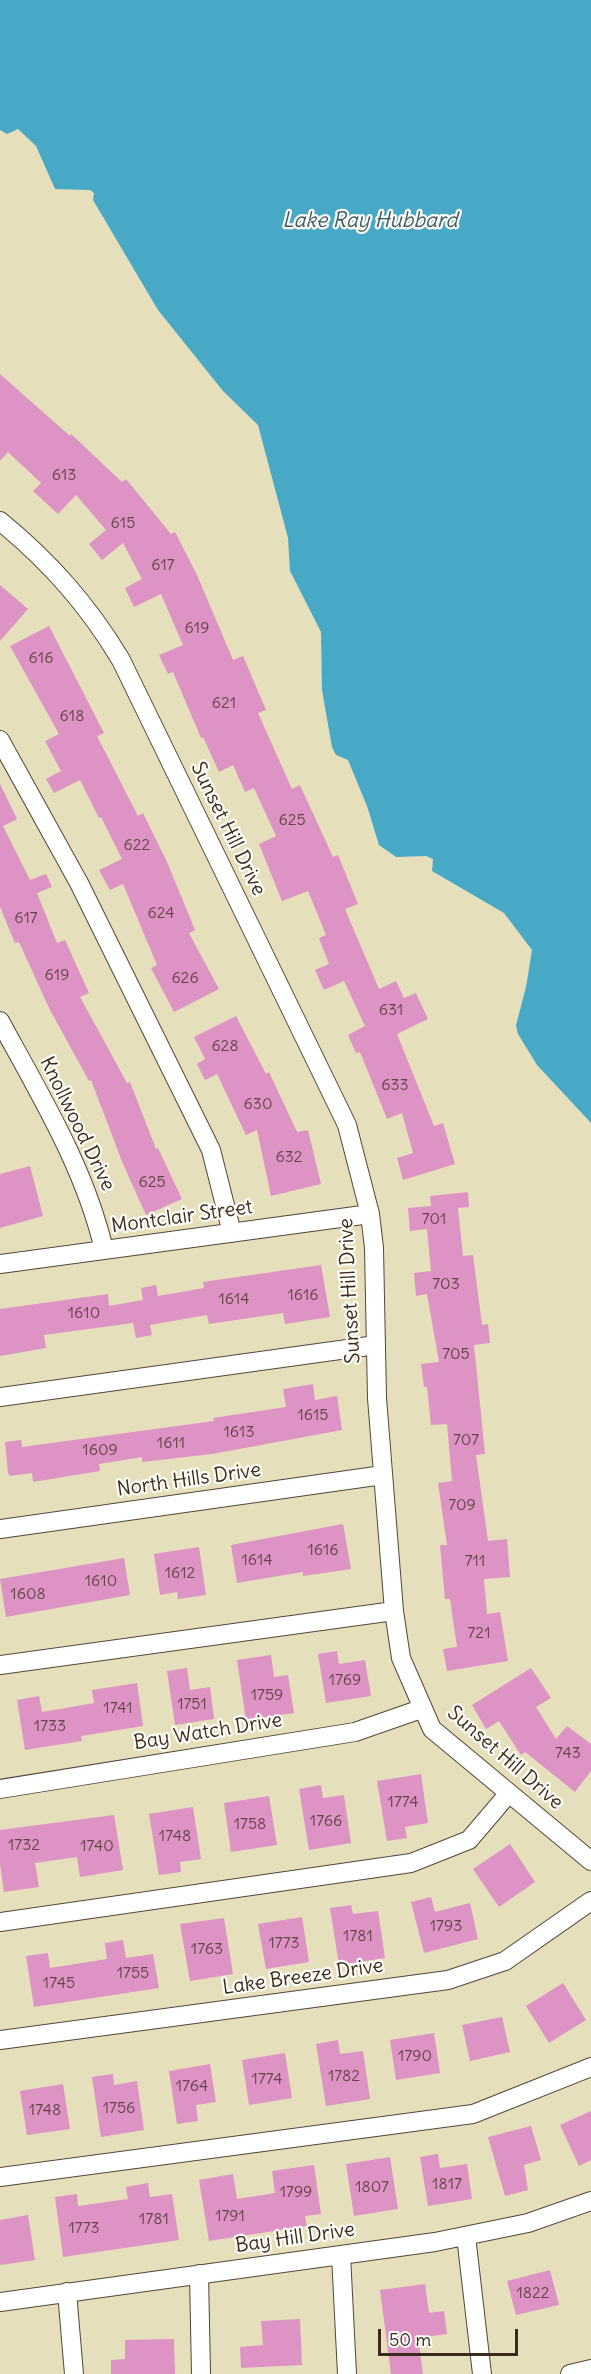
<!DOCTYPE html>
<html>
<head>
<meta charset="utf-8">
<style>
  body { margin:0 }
  #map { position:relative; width:591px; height:2374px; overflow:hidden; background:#e6dfbb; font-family:Delius,sans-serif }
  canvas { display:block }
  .scale { position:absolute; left:378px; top:2329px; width:140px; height:27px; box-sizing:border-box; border:3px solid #3b2a1e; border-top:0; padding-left:8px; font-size:18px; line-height:21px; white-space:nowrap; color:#3b2a1e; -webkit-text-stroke:4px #fdfcf7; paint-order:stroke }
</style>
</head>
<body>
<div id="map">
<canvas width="591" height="2374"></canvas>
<div class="scale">50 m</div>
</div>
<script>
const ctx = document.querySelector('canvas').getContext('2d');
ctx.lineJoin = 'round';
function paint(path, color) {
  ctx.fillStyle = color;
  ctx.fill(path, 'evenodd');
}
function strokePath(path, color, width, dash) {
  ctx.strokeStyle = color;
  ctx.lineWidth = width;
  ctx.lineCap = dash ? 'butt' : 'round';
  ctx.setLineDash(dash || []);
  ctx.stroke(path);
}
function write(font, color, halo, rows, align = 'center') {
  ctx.font = font + ' Delius,sans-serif';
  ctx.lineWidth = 4.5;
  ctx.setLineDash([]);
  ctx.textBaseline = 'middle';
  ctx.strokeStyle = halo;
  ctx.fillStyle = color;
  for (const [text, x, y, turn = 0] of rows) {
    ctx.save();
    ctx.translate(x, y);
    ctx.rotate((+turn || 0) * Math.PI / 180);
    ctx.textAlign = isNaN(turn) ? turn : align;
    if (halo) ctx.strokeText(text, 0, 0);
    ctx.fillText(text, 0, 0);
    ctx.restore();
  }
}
const water = new Path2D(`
  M0,0h591v1123l-54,-58 -19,-31 -2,-9 10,-38 6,-37 -28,-37 -72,-42 1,-12 -7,-3 -30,1 -17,-12 -12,-39 -19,-46 -12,-5 -4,-8 -10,-57 -1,-58 -31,-61 -2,-33 -30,-113 -35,-34 -65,-81 -65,-110 1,-7 -4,-3 -35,-1 -19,-43 -18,-17 -11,5 -7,-4z`);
const building = new Path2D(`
  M0,374l70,62 1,-2 51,48 4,-3 45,55 4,-2 22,43 36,85 10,-4 23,54 -8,3 34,76 8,-4 33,72 5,-2 20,49 -13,5 34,80 17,-8 8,17 12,-5 12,26 -31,15 37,92 9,-3 12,41 -52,16 -6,-22 16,-5 -11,-40 -15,6 -27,-67 -4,1 -8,-18 17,-9 -21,-45 -20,9 -9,-20 14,-6 -10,-26 7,-3 -18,-44 -26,10 -23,-57 17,-8 -22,-48 -9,4 -12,-27 -14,7 -16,-35 -2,1 -28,-66 -5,2 -9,-19 24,-10 -22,-51 -27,13 -9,-19 17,-9 -19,-36 -21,17 -13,-16 17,-14 -30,-35 -18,19 -25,-23 8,-8 -33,-31 -8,9z
  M0,585l28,24 -28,32z
  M49,626l55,107 -7,3 41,80 5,-3 24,49 28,68 -6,3 30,56 -45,23 -23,-44 6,-3 -34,-81 -13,6 -11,-20 23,-11 -21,-42 -2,1 -19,-38 -26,13 -8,-14 15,-8 -16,-30 14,-7 -49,-88z
  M0,784l17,35 -14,7 27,54 16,-6 6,13 -15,6 20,50 8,-3 24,53 -9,4 47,86 3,-1 26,67 2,-1 24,51 -36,16 -23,-51 -32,-84 -2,1 -40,-73 -30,-66 -4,1 -15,-36z
  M236,1016l30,58 3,-2 28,60 11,-2 13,54 -50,12 -14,-66 -11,5 -29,-61 -12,6 -8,-16 8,-5 -11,-22z
  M30,1166l13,50 -43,12v-54z
  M468,1192l1,15 -11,1 5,48 10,-1 9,70 6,-1 2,19 -16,2 11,109 -9,1 12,86 19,-2 3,38 -26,2 3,35 13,-2 8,49 -61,10 -4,-22 14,-2 -7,-48h-5l-5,-54h7l-9,-62 14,-2 -5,-57 -16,1 -4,-38h-3l-3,-23 18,-2 -12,-68 -11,2 -2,-23 17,-2 -4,-42 -17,2 -2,-23 23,-2 -1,-10z
  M321,1265l9,52 -45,7 -2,-11 -74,11 -2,-9 -57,10 2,10 -16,3 -3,-15 -89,12 2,13 -46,8v-47l108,-15 1,12 34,-6 -2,-12 15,-3 2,11 46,-8 -1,-6z
  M313,1384l2,16 22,-4 5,34 -130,24 -70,8v-5l-43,7 1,7 -67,11 -1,-9 -22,3 -2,-3 -3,-31 16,-2 1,7 192,-26 -1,-3 73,-11 -3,-18z
  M343,1524l8,45 -48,7v-4l-66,11 -6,-38z
  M199,1547l7,48 -28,4 -1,-7 -17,3 -6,-41z
  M124,1558l6,37 -124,22 -6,-38z
  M337,1651l2,13 26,-4 6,36 -45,7 -8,-49z
  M271,1655l3,22 14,-2 6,38 -48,7 -9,-60z
  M187,1668l3,22 20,-3 4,32 -39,6 -8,-54z
  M531,1668l20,30 -15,9 20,32 11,-13 24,18v27l-16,21 -50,-40 -4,3 -22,-34 -13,8 -14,-24z
  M137,1683l6,43 -62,10 1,5 -57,9 -8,-50 22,-4 3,16 52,-9 -2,-13z
  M421,1774l7,49 -23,4 2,11 -20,3 -10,-60z
  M321,1785l2,13 21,-3 7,48 -42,7 -10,-61z
  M269,1796l8,49 -46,7 -7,-49z
  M193,1807l8,52 -21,3 1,10 -22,3 -10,-61z
  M114,1815l9,55 -43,7 -3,-20 -42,6 4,24 -35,5 -4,-28v-34z
  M510,1844l25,38 -36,25 -26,-38z
  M431,1897l4,15 35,-9 8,36 -54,14 -13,-51z
  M351,1905l2,9 25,-3 7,47 -46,7 -9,-57z
  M302,1917l7,45 -43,7 -8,-45z
  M224,1918l9,56 -43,7 -10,-57z
  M123,1940l3,18 27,-4 6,34 -125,19 -8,-51 22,-3 2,15 57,-9 -2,-16z
  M563,1983l23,37 -37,23 -23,-37z
  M502,2017l8,35 -40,9 -8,-36z
  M434,2033l6,40 -44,7 -6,-40z
  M338,2040l2,14 23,-3 7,48 -44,7 -10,-62z
  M285,2053l7,45 -43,7 -7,-45z
  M210,2064l6,38 -20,3 2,16 -21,3 -8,-53z
  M113,2074l1,11 23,-4 7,49 -43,7 -9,-60z
  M63,2084l7,45 -43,6 -7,-44z
  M591,2111v49l-12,6 -19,-41z
  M531,2126l10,34 -17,5 4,25 -23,6 -17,-59z
  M438,2154l2,14 27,-4 5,35 -44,7 -8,-49z
  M390,2157l8,52 -44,7 -8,-52z
  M314,2165l7,49 -16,2 2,10 -98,15 -10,-61 34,-6 4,25 38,-6 -3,-22z
  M148,2183l2,14 22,-3 7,46 -116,17 -8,-60 22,-3 1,12 50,-7 -2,-12z
  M28,2215l7,45 -35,5v-45z
  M550,2270l9,35 -43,10 -9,-34z
  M425,2284l4,29 15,-2 3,23 -29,4 5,36h-32l-11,-84z
  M300,2319l2,46 -61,3 -1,-21 23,-2 -2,-24z
  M174,2339l1,35h-64v-14l14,-1v-19z`);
const minor = new Path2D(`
  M0,521c50,41 88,84 121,139l226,465 23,89 4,34 3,150 17,213 7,47 31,71 159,132
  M0,740l79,143 132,267 21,83
  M0,1021c40,74 85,147 104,229
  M0,1264l370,-50
  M0,1397l376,-52
  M0,1529l383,-54
  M0,1665l394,-54
  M0,1789l355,-57 66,-23
  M0,1922l411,-59 58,-23 40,-47
  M0,2040l448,-60 57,-19 86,-60
  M0,2177l473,-63 118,-47
  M466,2236l16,138
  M341,2255l6,119
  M199,2274l2,100
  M67,2292l7,82
  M0,2302l435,-60 93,-19 63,-22
  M570,2374l21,-5`);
const numberNames = [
  ["613",64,475],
  ["615",123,523],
  ["617",163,565],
  ["619",197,628],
  ["616",41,658],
  ["621",224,703],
  ["618",72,716],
  ["625",292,820],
  ["622",137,845],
  ["624",161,913],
  ["617",26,918],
  ["619",57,975],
  ["626",185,978],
  ["631",391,1010],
  ["628",225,1046],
  ["633",395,1085],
  ["630",258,1104],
  ["632",289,1157],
  ["625",152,1182],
  ["701",434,1219],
  ["703",446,1284],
  ["1616",303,1295],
  ["1614",234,1299],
  ["1610",84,1313],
  ["705",456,1354],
  ["1615",313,1415],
  ["1613",239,1432],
  ["707",466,1440],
  ["1611",171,1443],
  ["1609",100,1450],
  ["709",462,1505],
  ["1616",323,1550],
  ["1614",257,1560],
  ["711",475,1561],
  ["1612",180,1573],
  ["1610",101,1581],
  ["1608",28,1594],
  ["721",479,1633],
  ["1769",345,1680],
  ["1759",267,1695],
  ["1751",192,1704],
  ["1741",118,1708],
  ["1733",50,1726],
  ["743",568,1753],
  ["1774",403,1802],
  ["1766",326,1821],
  ["1758",250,1824],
  ["1748",175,1836],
  ["1732",24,1845],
  ["1740",97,1846],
  ["1793",446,1926],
  ["1781",358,1936],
  ["1773",284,1943],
  ["1763",207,1949],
  ["1755",133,1973],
  ["1745",59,1983],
  ["1790",415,2056],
  ["1782",344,2076],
  ["1774",267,2079],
  ["1764",192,2086],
  ["1756",119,2108],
  ["1748",45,2110],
  ["1817",447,2184],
  ["1807",372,2187],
  ["1799",296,2192],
  ["1791",230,2216],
  ["1781",154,2219],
  ["1773",84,2228],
  ["1822",533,2293]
];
const streetNames = [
  ["Sunset Hill Drive",228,829,64],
  ["Knollwood Drive",77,1124,64],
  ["Montclair Street",182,1217,-8],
  ["Sunset Hill Drive",350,1291,-93],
  ["North Hills Drive",189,1480,-8],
  ["Bay Watch Drive",208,1732,-9],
  ["Sunset Hill Drive",505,1758,41],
  ["Lake Breeze Drive",303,1977,-8],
  ["Bay Hill Drive",295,2238,-8]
];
const waterNames = [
  ["Lake Ray Hubbard",370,221]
];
paint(water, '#48a9c7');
paint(building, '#dd93c4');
strokePath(minor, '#554536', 20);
strokePath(minor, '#fff', 18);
write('16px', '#644448', null, numberNames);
write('20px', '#3b2a1e', '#fdfcf7', streetNames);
write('italic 21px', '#405d62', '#fdfcf7', waterNames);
</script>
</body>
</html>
